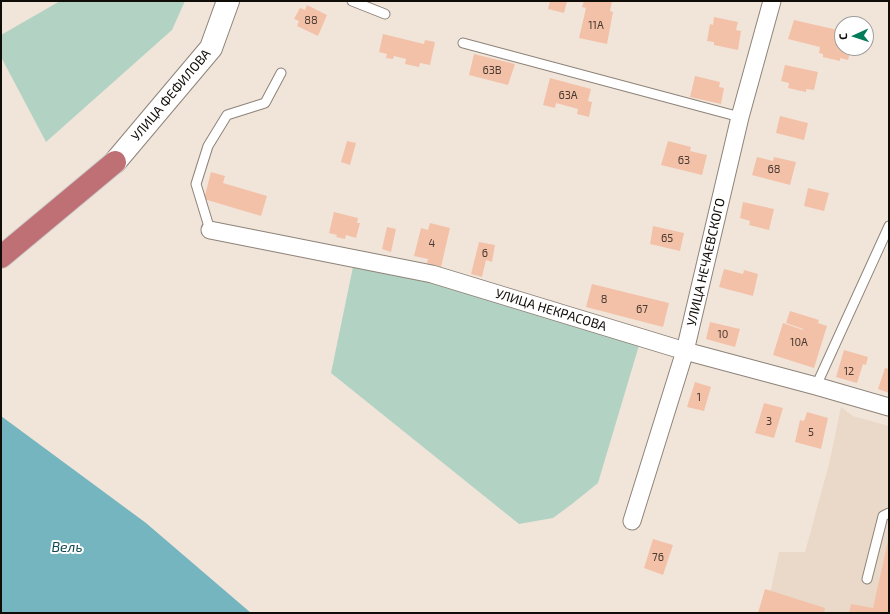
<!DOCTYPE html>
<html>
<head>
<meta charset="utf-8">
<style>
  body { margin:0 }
  #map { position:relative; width:890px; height:614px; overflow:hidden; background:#f1e5da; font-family:"Exo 2",sans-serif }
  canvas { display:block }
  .frame { position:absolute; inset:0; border:2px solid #100c08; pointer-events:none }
  .north { position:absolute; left:834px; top:16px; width:40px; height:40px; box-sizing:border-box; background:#fff; border:1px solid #9f9e9c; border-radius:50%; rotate:267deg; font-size:11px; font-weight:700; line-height:16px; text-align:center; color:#100c08 }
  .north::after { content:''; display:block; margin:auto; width:14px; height:18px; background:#047c59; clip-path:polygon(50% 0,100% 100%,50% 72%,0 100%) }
</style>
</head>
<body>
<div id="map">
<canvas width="890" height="614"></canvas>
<div class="frame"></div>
<div class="north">С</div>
</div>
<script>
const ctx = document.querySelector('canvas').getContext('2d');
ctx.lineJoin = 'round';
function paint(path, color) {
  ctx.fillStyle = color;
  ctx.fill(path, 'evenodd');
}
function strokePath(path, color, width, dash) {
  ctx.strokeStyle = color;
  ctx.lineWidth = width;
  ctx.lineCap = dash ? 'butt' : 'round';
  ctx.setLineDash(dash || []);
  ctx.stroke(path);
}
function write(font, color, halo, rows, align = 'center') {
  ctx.font = font + ' "Exo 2",sans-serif';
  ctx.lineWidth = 4;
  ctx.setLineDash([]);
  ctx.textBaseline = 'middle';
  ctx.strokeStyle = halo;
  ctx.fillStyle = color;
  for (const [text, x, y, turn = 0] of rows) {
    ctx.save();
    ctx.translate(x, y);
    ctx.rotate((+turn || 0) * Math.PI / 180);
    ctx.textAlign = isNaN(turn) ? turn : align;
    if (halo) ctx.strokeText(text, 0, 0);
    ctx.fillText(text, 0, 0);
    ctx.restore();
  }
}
const built = new Path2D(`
  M841,407l12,9 36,10v187h-123l13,-61h26l24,-88z`);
const green = new Path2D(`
  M60,1h125l-13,29 -126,112 -45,-85v-22z
  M354,262l253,63 33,17 -42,141 -26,21 -19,14 -34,6 -188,-151z`);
const water = new Path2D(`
  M1,416l145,107 105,90h-247l-3,-2z`);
const building = new Path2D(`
  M550,1h17l-3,12 -16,-4z
  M584,1h28l-2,10 3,1 -6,32 -28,-6 7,-30 -4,-1z
  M307,5l20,10 -9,21 -21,-10 2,-5 -5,-2 6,-11 5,2z
  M714,17l24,5 -2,8 5,1 -3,19 -24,-5v-3l-7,-1 3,-17 3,1z
  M794,20l48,11v17h9l-3,12 -8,-2v3l-17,-4v-3l-4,-1 1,-6 -32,-8z
  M383,34l41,10 1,-4 10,2 -5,23 -10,-2 -1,4 -14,-3 1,-5 -12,-3 -1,3 -7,-1 1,-4 -8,-2z
  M474,54l41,10 -7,21 -39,-10z
  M785,65l33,7 -4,18 -8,-1v3l-18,-4 1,-5 -8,-2z
  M695,76l25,6 -1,5 5,1 -3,16 -31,-7z
  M550,78l41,11 -3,12 4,1 -3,15 -12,-3 1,-5 -22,-6 -1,5 -12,-3z
  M780,116l28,7 -4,17 -28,-7z
  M347,141l9,2 -6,22 -9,-3z
  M668,141l23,6 -1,4 17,4 -5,20 -41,-10z
  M757,157l16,4 1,-4 22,5 -6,23 -38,-10z
  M211,172l14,4 -2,7 44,13 -6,20 -57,-17z
  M808,188l21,5 -5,18 -20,-5z
  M743,202l31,7 -5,21 -20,-5 1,-4 -10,-3z
  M334,212l24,6 -1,5h3l-4,15 -10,-3 -1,4 -9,-2 1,-2 -8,-2z
  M430,223l20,5 -9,39 -14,-4 1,-4 -14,-3 7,-28 7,2z
  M653,226l31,7 -4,18 -30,-7z
  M387,227l9,2 -5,23 -9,-3z
  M479,242l16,3 -3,17 -6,-2 -4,17 -11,-3z
  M724,269l19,5 1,-4 14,4 -5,22 -34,-9z
  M592,284l77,19 -6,24 -77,-20z
  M790,311l29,9 -1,3 9,3 -13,42 -41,-13 10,-32 20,7v-1l-17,-6z
  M710,322l30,7 -5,18 -29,-8z
  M844,350l24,7 -2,8 -3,-1 -6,19 -21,-6z
  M885,368l4,1v24l-11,-4z
  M695,382l16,5 -7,24 -17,-4z
  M764,403l19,5 -9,30 -19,-5z
  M807,412l21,6 -7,31 -26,-7 5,-22 4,1z
  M653,539l20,6 -10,30 -19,-7z
  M888,541l1,72h-40l2,-9 22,4z
  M765,589l60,19 -1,5h-66z`);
const lane = new Path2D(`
  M352,1l33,13
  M463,43l277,74
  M210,230l-14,-46 12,-38 19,-31 38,-12 16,-30
  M816,386l73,-160
  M867,579l16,-63 6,-3`);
const street = new Path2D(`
  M210,230l222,44 253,77 131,35 73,21
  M632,521l53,-170 55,-234 32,-116`);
const secondary = new Path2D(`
  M115,162l96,-114 17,-47`);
const highway = new Path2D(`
  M1,257l114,-95`);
const numberNames = [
  ["88",311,20],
  ["11А",596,25],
  ["63В",492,70],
  ["63А",568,95],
  ["63",684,160],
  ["68",774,169],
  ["65",667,238],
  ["4",432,243],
  ["6",485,253],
  ["8",604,299],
  ["67",642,309],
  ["10",723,334],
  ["10А",799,342],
  ["12",849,371],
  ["1",699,397],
  ["3",769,421],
  ["5",811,432],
  ["76",658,557]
];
const streetNames = [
  ["УЛИЦА ФЕФИЛОВА",171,95,-50],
  ["УЛИЦА НЕЧАЕВСКОГО",706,262,-77],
  ["УЛИЦА НЕКРАСОВА",551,310,17]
];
const waterNames = [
  ["Вель",67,547]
];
paint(built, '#ead9c8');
paint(green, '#b2d3c3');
paint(water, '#74b5bf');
paint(building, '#f3c1a8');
strokePath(lane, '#8e8379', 11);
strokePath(street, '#8e8379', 19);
strokePath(secondary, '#8e8379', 24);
strokePath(highway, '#cacac9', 24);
strokePath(lane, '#fff', 9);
strokePath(street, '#fff', 17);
strokePath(secondary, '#fff', 22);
strokePath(highway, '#bf7075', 22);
write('11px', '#493930', null, numberNames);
write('13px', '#100c08', '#fff', streetNames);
write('italic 14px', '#104b52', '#fff', waterNames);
</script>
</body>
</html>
